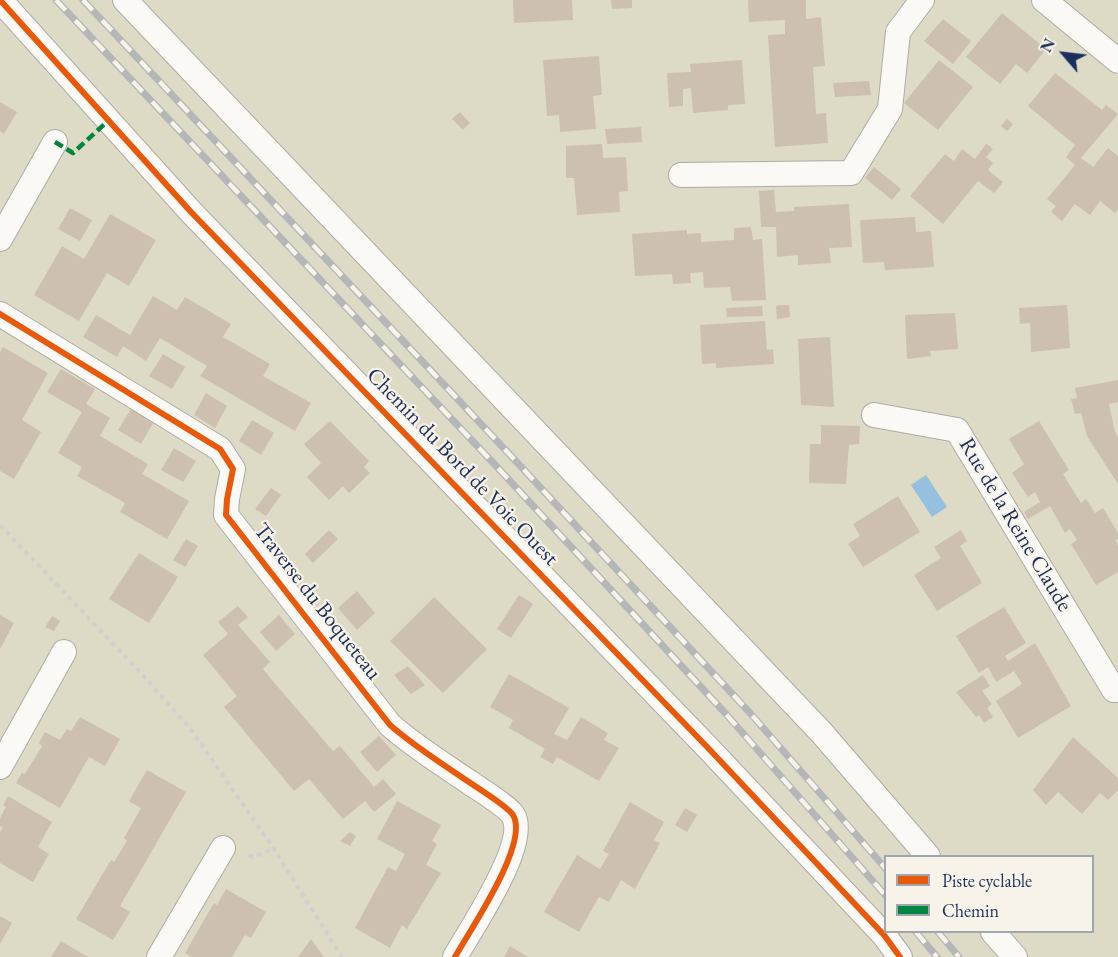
<!DOCTYPE html>
<html>
<head>
<meta charset="utf-8">
<style>
  body { margin:0 }
  #map { position:relative; width:1118px; height:957px; overflow:hidden; background:#dddac6; font-family:"EB Garamond",serif }
  canvas { display:block }
  .legend { position:absolute; left:884px; top:855px; width:210px; height:78px; box-sizing:border-box; background:#f7f3e8; border:2px solid #9fa5b1; margin:0; padding:8px 10px; list-style:none; font-size:18px; color:#1b2f5e }
  .legend li { display:flex; align-items:center; gap:12px; height:30px }
  .legend b { width:30px; border:2px solid #9fa5b1 }
  .north { position:absolute; left:1034px; top:24px; width:60px; height:60px; -webkit-text-stroke:4px #f7f3e8; paint-order:stroke; rotate:298deg; font-size:16px; font-weight:700; line-height:24px; text-align:center; color:#1b2f5e }
  .north::after { content:''; display:block; margin:auto; width:21px; height:27px; background:#1b2f5e; clip-path:polygon(50% 0,100% 100%,50% 72%,0 100%) }
</style>
</head>
<body>
<div id="map">
<canvas width="1118" height="957"></canvas>
<ul class="legend">
<li><b style="height:8px;background:#e8590c"></b>Piste cyclable</li>
<li><b style="height:8px;background:#00873e"></b>Chemin</li>
</ul>
<div class="north">N</div>
</div>
<script>
const ctx = document.querySelector('canvas').getContext('2d');
ctx.lineJoin = 'round';
function paint(path, color) {
  ctx.fillStyle = color;
  ctx.fill(path, 'evenodd');
}
function strokePath(path, color, width, dash) {
  ctx.strokeStyle = color;
  ctx.lineWidth = width;
  ctx.lineCap = dash ? 'butt' : 'round';
  ctx.setLineDash(dash || []);
  ctx.stroke(path);
}
function write(font, color, halo, rows, align = 'center') {
  ctx.font = font + ' "EB Garamond",serif';
  ctx.lineWidth = 4.5;
  ctx.setLineDash([]);
  ctx.textBaseline = 'middle';
  ctx.strokeStyle = halo;
  ctx.fillStyle = color;
  for (const [text, x, y, turn = 0] of rows) {
    ctx.save();
    ctx.translate(x, y);
    ctx.rotate((+turn || 0) * Math.PI / 180);
    ctx.textAlign = isNaN(turn) ? turn : align;
    if (halo) ctx.strokeText(text, 0, 0);
    ctx.fillText(text, 0, 0);
    ctx.restore();
  }
}
const water = new Path2D(`
  M926,475l21,32 -15,10 -21,-32z`);
const building = new Path2D(`
  M513,0h59l1,20 -59,3z
  M611,0h21v8l-20,1z
  M748,0h58v19l15,-2 4,49 -12,1 3,47 10,-1 2,30 -53,4 -7,-112 17,-1v-14l-36,2z
  M1002,13l44,36 -19,24 -11,-9 -16,20 -34,-27z
  M943,19l28,22 -18,23 -29,-23z
  M599,56l3,39 -9,1 3,33 -36,3 -1,-17 -12,1 -4,-56z
  M742,60l3,44 -17,1v5l-35,3 -2,-25 -8,1v17l-14,1 -2,-34 24,-1 -1,-8z
  M939,60l34,27 -35,43 -34,-27z
  M1055,73l47,37 4,-5 12,9 -37,44 12,9 15,-19 10,8v53l-3,4 -15,-12 -10,14 -15,-11 -13,17 -11,-9 5,-6 -9,-7 28,-34 -9,-8 9,-12 -47,-39z
  M869,81l2,14 -36,2 -2,-14z
  M0,102l17,10 -13,22 -4,-3z
  M460,112l10,11 -7,7 -11,-11z
  M1007,119l6,5 -6,7 -6,-5z
  M641,127l1,15 -35,2 -2,-15z
  M602,144l1,14 23,-1 2,34 -9,1 1,20 -43,3 -3,-37h-8v-32z
  M986,144l7,5 -7,8 7,6 -5,7 15,12 -9,11 -16,-12 -35,43 -33,-28 35,-42 9,7 8,-12 13,10z
  M874,167l27,22 -9,11 -27,-22z
  M774,190l2,22 18,-1v-4l55,-3 3,43 -23,1 2,15 -33,2v-10l-21,2 -1,-30h-15l-2,-36z
  M70,208l22,12 -12,21 -22,-12z
  M110,214l46,26 -27,46 -22,-13 -28,48 -45,-26 28,-49 22,13z
  M915,217l1,15 15,-1 3,36 -49,3 -1,-8 -21,1 -3,-43z
  M751,227l2,13 9,-1 4,61 -34,1 -2,-14 -26,1 -1,-16 -13,1 1,10 -18,1 -1,-10 -37,2 -3,-42 55,-4v4l14,-1v9l33,-2v-12z
  M153,296l24,14 8,-13 46,27 -8,13 47,27 -7,12 48,27 -16,28 -95,-55 7,-10 -47,-28 -14,23 -23,-15 -6,11 -34,-20 13,-22 34,20z
  M779,305h10l1,12 -13,2 -1,-13z
  M1067,305l3,43 -39,4 -1,-29 -10,1 -1,-16z
  M762,306l1,10 -36,1 -1,-9z
  M955,313l3,36 -28,2 1,5 -24,3 -2,-44z
  M765,321l2,29 6,-1 1,15 -58,4v-5l-14,1 -2,-39z
  M830,337l4,70 -33,-2 -3,-66z
  M3,347l45,26 -26,47 19,12 -27,47 -14,-8v-119z
  M163,354l22,13 -13,22 -23,-13z
  M61,369l34,20 -9,15 24,14 -10,18 48,28 -6,10 47,27 -22,38 -47,-27 5,-9 -48,-27 5,-9 -24,-14 24,-41 -35,-20z
  M1118,380v22l-9,2 6,28 3,5v47l-31,-48 -6,-23 -6,1 -4,-15 6,-1 -2,-10z
  M206,393l21,13 -12,22 -21,-13z
  M131,409l22,14 -12,21 -23,-14z
  M252,420l22,13 -13,22 -22,-14z
  M330,421l39,40 -5,6 6,6 -21,20 -6,-7 -14,14 -22,-23 14,-14 -17,-19z
  M1039,421l30,49 -6,4 18,29 5,-4 9,14 8,-5 15,25v6l-3,1 3,5v27l-22,13 -25,-41 6,-4 -7,-11 -5,4 -15,-27 -22,13 -4,-7 16,-10 -5,-10 -7,5 -16,-24 12,-9 -15,-25z
  M821,425l39,1 -1,18 -10,1 -3,39 -37,-1 1,-39h11z
  M174,448l22,13 -13,21 -22,-12z
  M271,488l10,7 -15,21 -11,-7z
  M898,496l22,36 -57,35 -15,-23 12,-8 -7,-12z
  M329,530l9,9 -25,24 -8,-9z
  M961,530l6,11 -7,5 22,37 -45,28 -23,-36 27,-17 -7,-11z
  M186,539l12,7 -13,21 -12,-7z
  M139,553l39,24 -29,46 -40,-24z
  M357,591l18,22 -18,17 -19,-22z
  M519,595l14,9 -22,34 -14,-9z
  M434,597l53,52 -44,44 -53,-52z
  M238,606l10,11 -10,8 32,37 -7,7 9,11 61,71 7,-5 34,41 9,-8 13,15 -22,18 -9,-11 -22,18 -34,-40 -15,12 -70,-84 13,-11 -34,-41 25,-21 -10,-12z
  M1004,607l22,36 -21,13 3,5 27,-18 36,63 -53,32 -22,-37 26,-17 -8,-13 -18,11 -8,-15 -9,6 -23,-37z
  M0,615l14,8 -14,26z
  M279,615l16,19 -19,17 -16,-19z
  M52,616l8,5 -6,10 -9,-4z
  M408,666l17,19 -14,9 -17,-19z
  M509,674l60,34 -15,26 13,6 14,-23 27,16 -4,7 15,8 -20,33 -42,-24 -4,7 -13,-7 5,-8 -36,-21 4,-8 -23,-13z
  M983,675l7,11 -8,5 10,13 -5,4 6,9 -9,6 -5,-8 -3,2 -20,-25z
  M80,717l40,22 -15,27 -16,-9 -29,51 -44,-25 6,-10 3,1 17,-28 -3,-3 6,-11 15,8 7,-11 4,2z
  M379,736l17,19 -19,17 -17,-20z
  M1073,737l45,41v12l-10,10 -8,-7 -18,21 -24,-22 -12,13 -13,-15z
  M147,770l39,22 -66,114 10,6 -17,28 -37,-21 35,-59 3,2 13,-21 -3,-3 17,-30 -12,-7z
  M8,796l44,26 -14,25 11,7 -16,28 -33,-19v-31l3,-5 -3,-1v-8l6,-11 -3,-2z
  M397,801l44,24 -9,16 5,3 -11,21 15,8 -34,56 -5,-4 -12,23 -35,-20 33,-61 8,4 9,-17 -28,-15z
  M630,802l34,20 -10,18 6,3 -25,46 -14,-9 -12,22 -10,-5 -20,35 -35,-20 33,-57 23,14 9,-15 -6,-3z
  M685,808l12,7 -10,17 -12,-7z
  M350,832l6,4 -6,10 -10,-5z
  M226,889l40,23 -15,26 -6,-3 -13,22h-40l-7,-4 29,-50 3,2z
  M0,916l12,7 -12,21z
  M311,939l13,18h-26z
  M61,941l27,16h-37z
  M510,946l18,11h-24z`);
const path = new Path2D(`
  M0,525l139,146 50,56 85,122 68,108
  M249,855l4,2 21,-8`);
const minor = new Path2D(`
  M0,0l191,212 519,538 174,185 16,22
  M125,0l696,732 107,124
  M1044,0l74,61
  M681,175l170,-2 39,-64 8,-77 24,-32
  M0,239l55,-97
  M0,314l220,135 13,20 -6,30 -1,16 164,210c25,22 54,40 82,59 10,7 35,22 41,31 17,28 -43,115 -58,142
  M874,415l83,15 157,260h4
  M0,767l64,-115
  M993,932l22,25
  M159,957l64,-109`);
const rail = new Path2D(`
  M56,0l442,468 228,246 160,182
  M83,0l429,457 239,257 135,155
  M916,932l21,25
  M938,932l21,25`);
const quiet = new Path2D(`
  M55,142l18,11 36,-33`);
const cycleway = new Path2D(`
  M0,0l191,212 519,538 174,185 16,22
  M0,314l220,135 13,20 -6,30 -1,16 164,210c25,22 54,40 82,59 10,7 35,22 41,31 17,28 -43,115 -58,142`);
const streetNames = [
  ["Chemin du Bord de Voie Ouest",462,467,46],
  ["Rue de la Reine Claude",1015,525,59],
  ["Traverse du Boqueteau",317,602,52]
];
paint(water, '#96c0df');
paint(building, '#cdc0b1');
strokePath(minor, '#adaca4', 26);
strokePath(path, '#d0d1ce', 4, [4.5, 4.5]);
strokePath(minor, '#faf9f6', 24);
strokePath(rail, '#b4b6b8', 7);
strokePath(rail, '#f7f3e8', 4.5, [14]);
strokePath(quiet, '#00873e', 4.5, [9, 4.5]);
strokePath(cycleway, '#e8590c', 6);
write('22px', '#1b2f5e', '#f7f3e8', streetNames);
</script>
</body>
</html>
